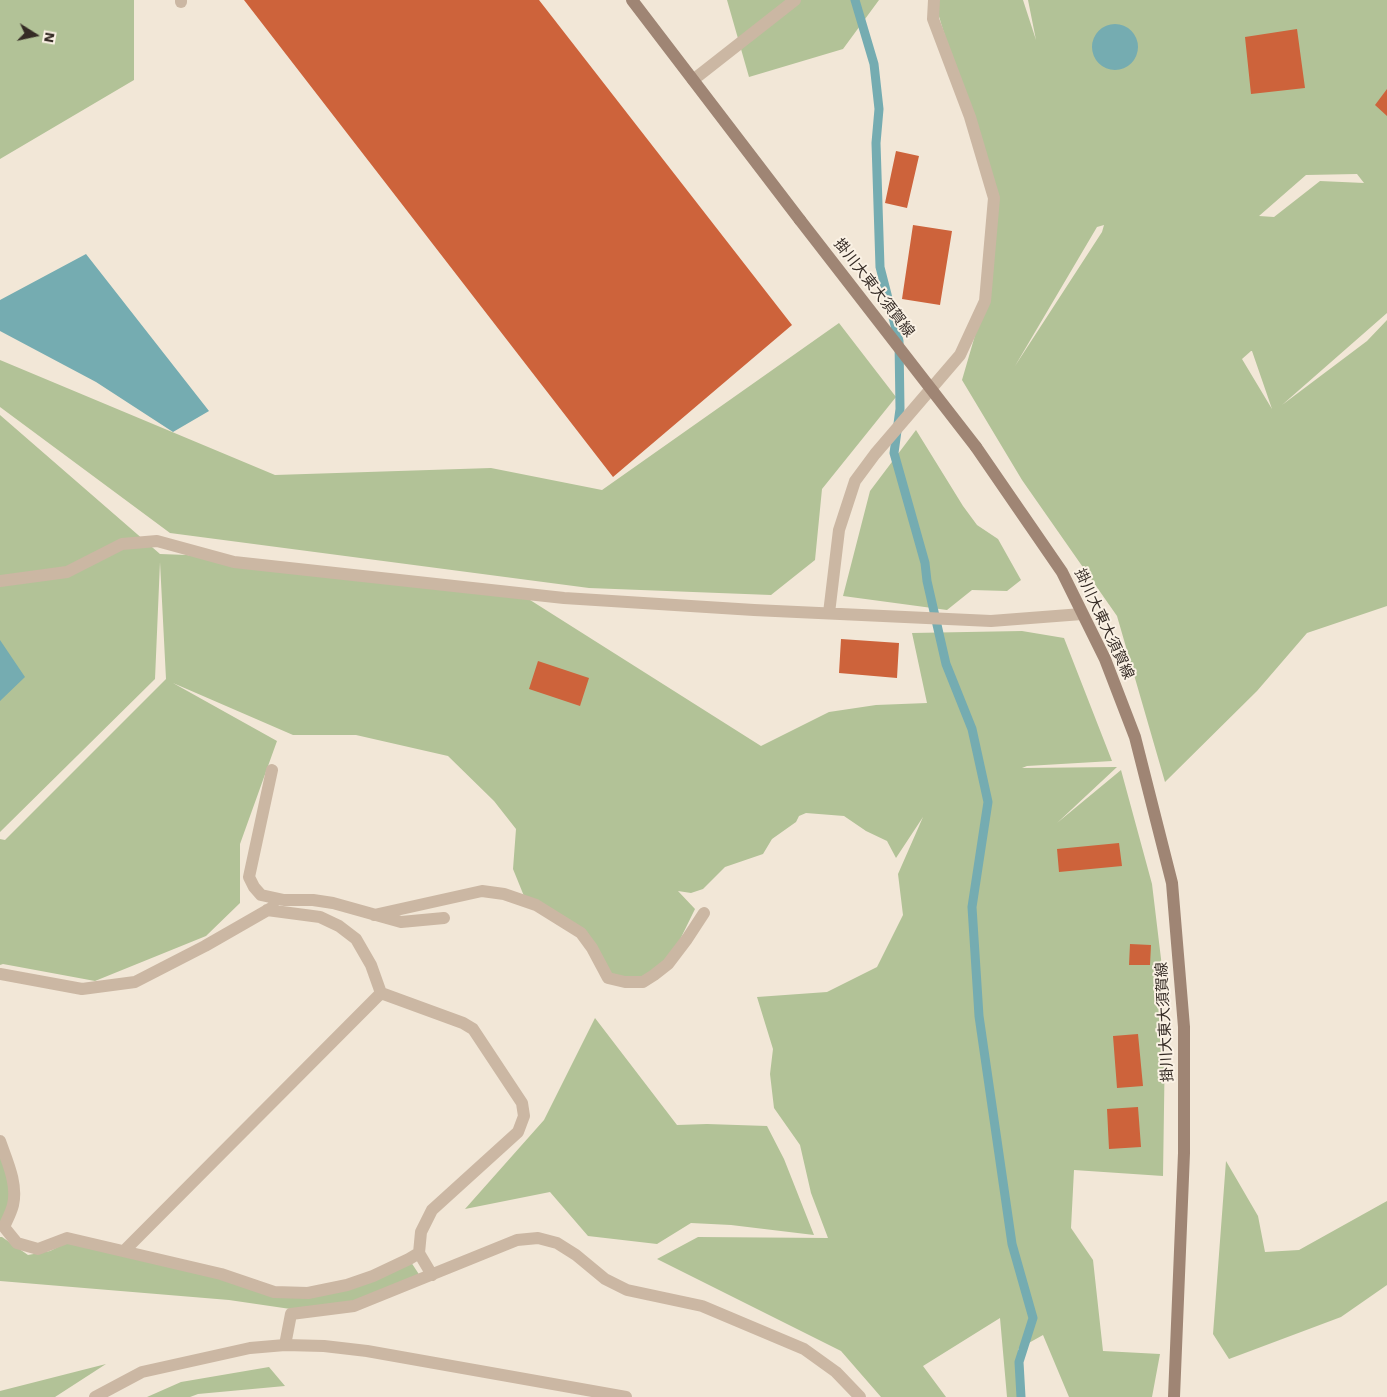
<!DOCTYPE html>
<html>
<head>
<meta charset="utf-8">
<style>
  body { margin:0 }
  #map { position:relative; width:1387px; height:1397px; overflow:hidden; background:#f2e7d7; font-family:"Work Sans",sans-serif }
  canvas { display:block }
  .north { position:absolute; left:10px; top:10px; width:50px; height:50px; -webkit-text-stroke:4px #faf1e4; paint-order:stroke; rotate:100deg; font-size:14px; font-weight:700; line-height:20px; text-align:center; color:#352b25 }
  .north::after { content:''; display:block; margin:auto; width:18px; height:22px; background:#352b25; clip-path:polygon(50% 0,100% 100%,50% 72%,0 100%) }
</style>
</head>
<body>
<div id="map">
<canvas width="1387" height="1397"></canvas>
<div class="north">N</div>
</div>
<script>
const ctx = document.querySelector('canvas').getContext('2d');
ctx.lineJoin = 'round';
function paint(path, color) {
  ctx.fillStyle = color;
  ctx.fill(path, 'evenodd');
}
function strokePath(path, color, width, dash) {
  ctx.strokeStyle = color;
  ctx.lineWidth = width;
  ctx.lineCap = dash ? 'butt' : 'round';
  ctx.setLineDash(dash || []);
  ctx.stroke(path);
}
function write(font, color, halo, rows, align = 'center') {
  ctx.font = font + ' "Work Sans","Noto Sans JP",sans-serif';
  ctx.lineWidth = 4;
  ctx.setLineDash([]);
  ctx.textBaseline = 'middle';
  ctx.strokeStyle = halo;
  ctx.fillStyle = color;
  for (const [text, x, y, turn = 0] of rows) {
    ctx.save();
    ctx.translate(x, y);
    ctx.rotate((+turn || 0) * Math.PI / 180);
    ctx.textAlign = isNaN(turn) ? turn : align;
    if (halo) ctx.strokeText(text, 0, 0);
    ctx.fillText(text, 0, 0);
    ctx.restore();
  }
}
const green = new Path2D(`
  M0,0h134v80l-134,79z
  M727,0h152l-36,49 -94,28z
  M934,0h89l13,40 -8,-40h359v313l-105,92 85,-64 20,-21v286l-80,27 -50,58 -92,91 -48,-166 -95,-136 -60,-100 23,-79 9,-103zM1357,174l7,9 -44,-2 -46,36 -15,-1 47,-41zM1104,225l-2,7 -87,134 82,-139zM1251,351h1l20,58 -30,-50z
  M839,323l57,74 -74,92 -7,71 -44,35 -182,-7 -419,-55 -170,-126v-47l275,115 216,-7 111,22z
  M0,415l160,139 27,1 332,38 242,153 68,-34 47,-7 51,-2 -15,-70 110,-2 42,7 48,123 -85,5 -5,2 95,-1 -60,56 64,-53 31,114 10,83 3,74 -2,135 -89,-6 -3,58 22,32 10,91 57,3 -8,43h-83l-26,-62 -25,14 5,48h-16l-7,-79 -77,48 23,31h-65l-40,-46 -184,-92 41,-22 130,1 -17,-45 -11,-48 -26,-37 -4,-34 3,-25 -16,-52 70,-5 50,-25 26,-52 -5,-41 25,-57 -27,41 -9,-17 -21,-10 -22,-15 -38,-3 -7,3 -3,6 -24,17 -9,15 -38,13 -22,22 -12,4 -13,-2 17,18 -27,55 -25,18 -29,-3 -42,-51 -46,-27 -13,-32 3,-40 -22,-28 -46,-45 -92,-21h-63l-120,-52 104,58 -37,103v59l-34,33 -111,45 -92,-17 -3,1v-126l5,1 161,-161 -6,-117 -5,117 -155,153z
  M916,430l47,76 14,19 21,14 23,41 -14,11 -35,-1 -25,20 -104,-14 27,-105z
  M595,1018l82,107 30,-1 60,2 17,33 30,76 -83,-10 -40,-2 -34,21 -69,-8 -38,-44 -85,17 79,-89z
  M0,1141l13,65 -13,16z
  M1226,1161l32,55 7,36 34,-2 88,-49v84l-46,32 -112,42 -16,-25z
  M0,1237h2l26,18 22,-4 22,-11 202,52 44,-1 91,-32 13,20 -65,26 -46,7 -82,-12 -229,-19z
  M106,1364l-51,33h-55v-6z
  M269,1367l16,19 -87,8 -8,3h-43l34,-15z`);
const water = new Path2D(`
  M1092 47a23 23 0 1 1 46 0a23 23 0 1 1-46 0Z
  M86,254l123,157 -36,21 -77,-50 -96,-51v-31z
  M0,640l25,37 -25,24z`);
const stream = new Path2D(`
  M855,0l19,64 5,45 -3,34 4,124 19,74 1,68 -6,44 31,110 2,18 19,83 26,65 16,73 -16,105 7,109 33,228 21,74 -14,44 2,35`);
const building = new Path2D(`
  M244,0h295l253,325 -179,152z
  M1297,29l8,59 -54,6 -6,-57z
  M1387,89v27l-12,-11z
  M896,151l23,5 -12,52 -22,-5z
  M913,225l39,6 -12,74 -38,-6z
  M841,639l58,4 -2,35 -58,-5z
  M538,661l51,17 -9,28 -51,-17z
  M1119,843l3,23 -63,6 -2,-23z
  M1130,944l21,1 -1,20h-21z
  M1138,1034l5,52 -26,2 -4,-52z
  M1138,1107l3,40 -32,2 -2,-40z`);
const service = new Path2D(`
  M181,0v2`);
const minor = new Path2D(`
  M693,80l102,-80
  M0,581l67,-9 55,-28 35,-3 77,21 330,36 190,12 237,11 91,-7
  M829,613l10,-83 16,-49 20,-27 85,-99 25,-54 9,-103 -24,-81 -37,-98 1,-19
  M272,770l-23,107 5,10 7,8 23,5h29l20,3 68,19 43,-4
  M374,915l108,-24 22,3 32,11 45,28 11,15 16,30 17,4h18l11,-7 14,-11 19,-25 17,-26
  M0,974l82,15 53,-7 70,-36 68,-39
  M381,993l82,30 10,6 49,74 2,13 -6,16 -86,78 -11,22 -2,21 13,22
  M0,1141c7,20 18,43 13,64 -2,8 -6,15 -9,22l13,16 21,6 29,-11 154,36 53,18 34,1 39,-8 26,-9 36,-17 10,-6
  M124,1251l257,-258 -10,-28 -15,-26 -17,-13 -19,-9 -53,-7
  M285,1345l6,-31 63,-8 163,-66 21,-2 19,5 19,12 29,24 22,11 75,16 102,43 32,23 24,25`);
const tertiary = new Path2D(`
  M95,1397l47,-25 108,-24 35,-3 39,1 43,5 259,46`);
const secondary = new Path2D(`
  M632,0l168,220
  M976,447l86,125 43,87 30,78 37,146 12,144v126l-10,244`);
const secondaryBridge = new Path2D(`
  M800,220l176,227`);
const streetNames = [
  ["掛川大東大須賀線",874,288,52],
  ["掛川大東大須賀線",1104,624,65],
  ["掛川大東大須賀線",1165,1022,-93]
];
paint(green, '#b2c297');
paint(water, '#75acb1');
strokePath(stream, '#75acb1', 9);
paint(building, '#cd633b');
strokePath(service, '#cbb7a3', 12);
strokePath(minor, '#cbb7a3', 12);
strokePath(tertiary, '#cbb7a3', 12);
strokePath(secondary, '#9f8574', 12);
strokePath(secondaryBridge, '#9f8574', 12);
write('15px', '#352b25', '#faf1e4', streetNames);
</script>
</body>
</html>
